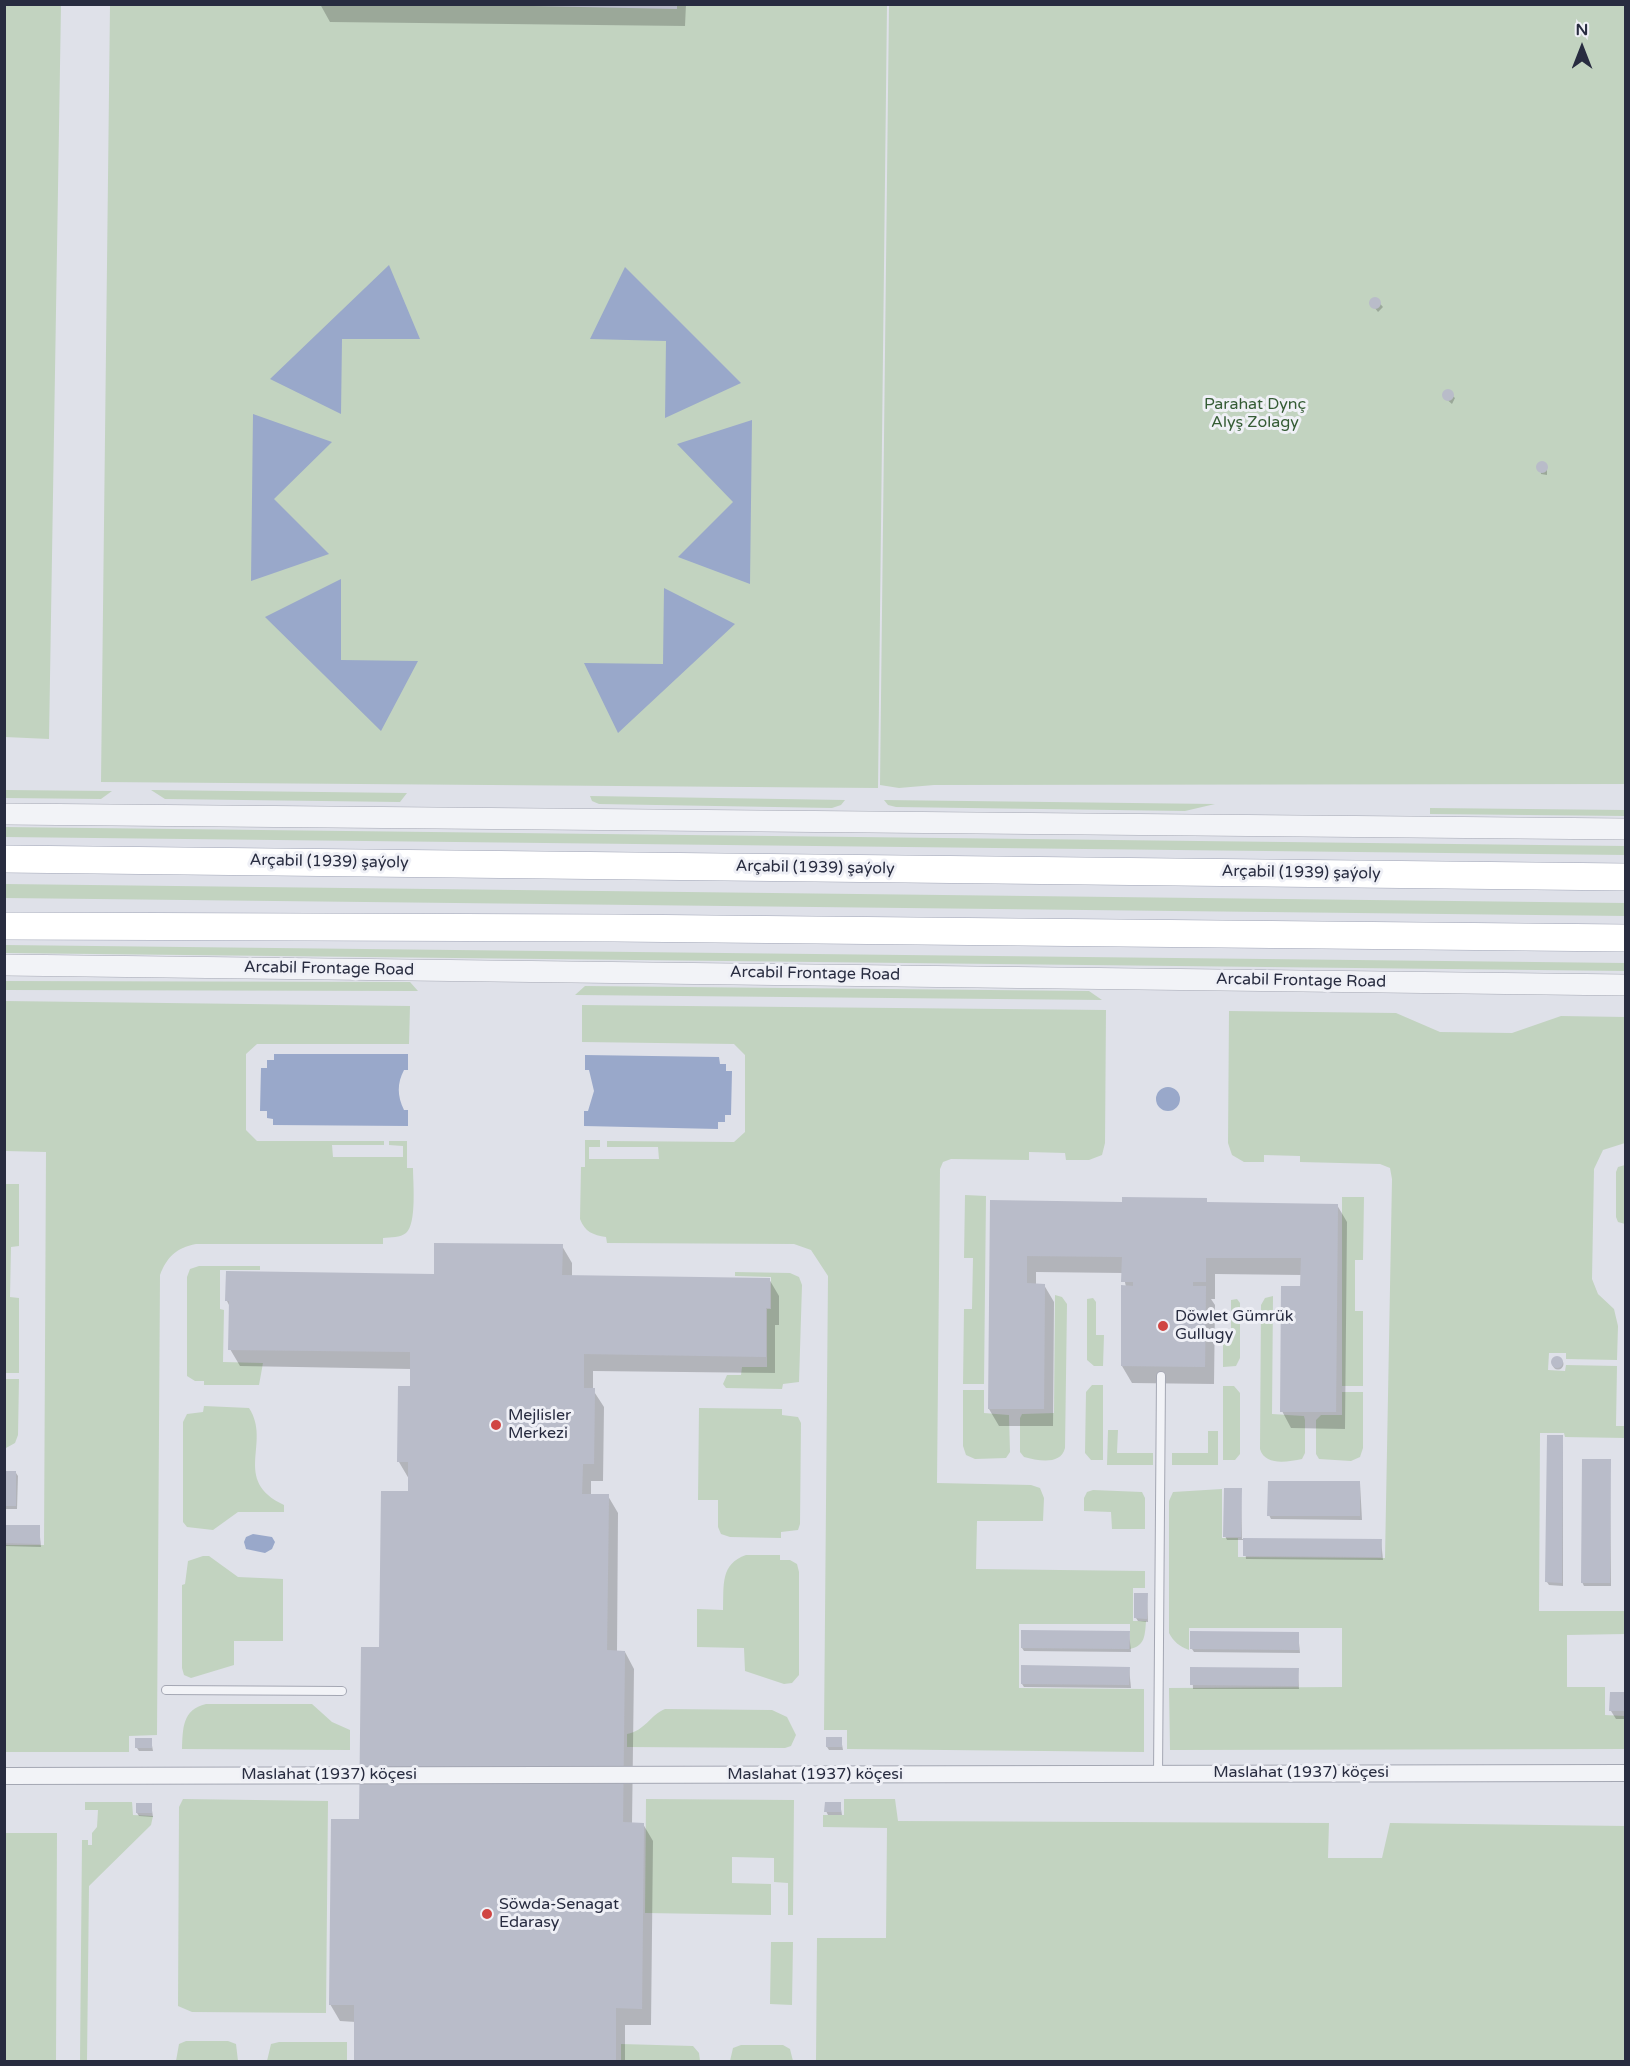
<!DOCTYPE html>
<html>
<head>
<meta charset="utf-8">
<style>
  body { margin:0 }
  #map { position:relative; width:1630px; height:2066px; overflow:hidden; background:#dfe1e9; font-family:"Varela Round",sans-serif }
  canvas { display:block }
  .frame { position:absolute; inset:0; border:6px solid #282c40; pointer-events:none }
  .north { position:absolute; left:1552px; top:18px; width:60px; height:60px; -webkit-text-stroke:4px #eff0f6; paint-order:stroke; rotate:0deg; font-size:16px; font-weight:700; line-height:24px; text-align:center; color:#282c40 }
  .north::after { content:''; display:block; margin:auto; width:21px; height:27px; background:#282c40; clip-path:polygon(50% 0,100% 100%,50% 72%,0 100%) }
</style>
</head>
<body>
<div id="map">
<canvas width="1630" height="2066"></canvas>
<div class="frame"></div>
<div class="north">N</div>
</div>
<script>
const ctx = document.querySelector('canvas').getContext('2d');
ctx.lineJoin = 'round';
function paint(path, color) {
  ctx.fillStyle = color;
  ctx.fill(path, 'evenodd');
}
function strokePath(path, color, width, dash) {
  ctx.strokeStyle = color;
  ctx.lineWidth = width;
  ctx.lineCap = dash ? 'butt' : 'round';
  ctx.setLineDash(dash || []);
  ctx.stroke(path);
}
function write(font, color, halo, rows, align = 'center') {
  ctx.font = font + ' "Varela Round",sans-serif';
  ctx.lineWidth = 6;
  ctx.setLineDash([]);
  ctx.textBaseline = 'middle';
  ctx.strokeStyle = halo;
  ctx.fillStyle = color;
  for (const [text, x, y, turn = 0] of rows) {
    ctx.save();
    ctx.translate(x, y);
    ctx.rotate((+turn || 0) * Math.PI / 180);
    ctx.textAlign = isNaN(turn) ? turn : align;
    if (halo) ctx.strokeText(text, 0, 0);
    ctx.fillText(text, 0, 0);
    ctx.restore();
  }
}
const green = new Path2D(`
  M5,4l56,1 -12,734 -44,-2z
  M110,5h777l-9,783 -777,-6z
  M889,5h736v779l-691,1 -35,3 -19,-3z
  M5,790l107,1 -11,8 -96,-1z
  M151,790l256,3 -7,9 -235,-3z
  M590,796l255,4 -4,5 -9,3 -233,-4 -7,-3z
  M884,800l331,4 -30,7 -289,-4 -8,-2z
  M1430,808l195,2 1,6 -196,-2z
  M5,827l1620,19 1,9 -1621,-18z
  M5,884l1620,19 1,13 -1621,-18z
  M5,945l1620,18 1,8 -1621,-18z
  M5,981l405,1 8,9 -413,-1z
  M585,986l504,5 13,9 -527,-5z
  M5,1001l405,5 -1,38h-152l-11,10v76l11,11h127v4h-52l1,12h70v-11l-14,-1v-4h18v27h6c0,14 4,56 -7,65 -6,5 -15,4 -23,5v6h-187c-20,4 -29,13 -36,31l-3,460 -28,1v16h-124v-207h39l2,-393 -41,-1z
  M582,1005l524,5 -1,133 -3,12 -13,5h-23l-1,-7 -36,-1v8l-78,-1 -8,3 -3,7 -3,314 94,2 9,3 4,10 -1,23h-66l-1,48 169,2v17h-12v33h13c-1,14 -1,25 -16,28v-25h-111v64l125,1v63l-297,-3v-19h-23l4,-454 -17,-26 -17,-6 -187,-1 -1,-6c-13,-2 -21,-5 -26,-18l1,-52h4v-27h15v7h-11v12h70l-1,-12h-51v-6l127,1 11,-10v-77l-11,-11 -152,-2z
  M1229,1011l167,2 44,19 72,1 49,-17 64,1v126l-22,7 -9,19 -2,110 6,15 16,15 4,17 -1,34 -51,-1v-6h-17l-1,17 17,1 1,-6 51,1 -1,60h9v12l-60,-1 -1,-4h-24l-1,178h86v23l-58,1v52h38v28l20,1v33l-455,1 -1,-62 173,-1v-59h-153v22c-10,-4 -15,-8 -20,-17v-132l4,-9 49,-3v49h16v19l147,1 7,-379 -2,-11 -10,-4 -80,-2v-6l-36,-1v7h-20l-12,-7 -4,-12z
  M1625,1165v59l-7,-2 -2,-5v-45l2,-5z
  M5,1184h14v62l-8,1 -1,50 9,1v75h-14z
  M965,1195l21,1 -2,188h-21l1,-75h8l1,-51h-9z
  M1342,1197h22l-1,63h-8v51h8v75h-21z
  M199,1266h61v4h-40v39l4,1 -1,52 40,1 -4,22h-55v-4h-9l-8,-5v-99l3,-8z
  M735,1272l55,1 9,4 3,8 -3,97 -16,2 -1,5 -56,-1 -3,-4 4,-9h14l1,-8h25v-58h4v-32l-36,-1z
  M1055,1295l7,2 5,7 -2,144c-4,17 -26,13 -41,9l-4,-5v-34l2,-4 32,-1z
  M1273,1296l-1,118 32,2 1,4v33l-3,6c-15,3 -37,7 -42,-10l1,-144 4,-7z
  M1093,1298l3,4v33h8l-1,31h-9l-7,-6v-61z
  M1237,1299l3,4v55l-4,8 -13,1v-32h8v-35z
  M5,1379h14l-1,56 -3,8 -9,5z
  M1092,1385h11v75h-12l-6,-7 1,-61z
  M1223,1386h11l6,7v61l-5,6h-12z
  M963,1390h21v23l25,2 1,37 -4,6 -31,1 -9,-4 -3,-9z
  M1342,1392h21v56l-3,9 -9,4 -32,-2 -3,-5v-34l5,-5h21z
  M204,1406l45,2c23,35 -18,72 35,97v7h-46l-25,18 -26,-3 -4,-5v-100l4,-8 16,-2z
  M699,1408l83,1v6l16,2 3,6 -1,101 -2,6 -17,2v6l-51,-1 -9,-3 -3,-7v-27h-20z
  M1108,1430h10l-1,23h36v12h-46z
  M1208,1431h10v34h-46v-12h36z
  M1093,1490l49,2 3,6v31h-33l-1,-17 -27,-1v-13l3,-6z
  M746,1555h34v5h10l7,4 2,8v103l-7,8 -8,1 -39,-13 -1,-23 -47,-1v-38l26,1c1,-25 -3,-46 23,-55z
  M203,1556h6l29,21 45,2v62h-49v24l-43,13 -7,-3 -2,-7v-83l3,-1 3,-23z
  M206,1704h106l20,18 18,8v20l-168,-1c1,-21 0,-39 24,-45z
  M665,1709l107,1 15,7 9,18 -5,11 -6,2 -158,-1v-13c18,-3 23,-19 38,-25z
  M183,1799l145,2 -2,212 -134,-1 -14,-6 1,-199z
  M646,1799l148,1 -1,115h-5v-32l-14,-1v-24l-42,-1v26l39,1v31l-126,-2z
  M844,1799h51l3,22 431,2 -1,35h54l8,-35 235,3v235h-809l1,-123h69l1,-110 -64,-1v-12h21z
  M85,1802h47l1,13 20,1 -2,9 -62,61 -2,175 -7,1 2,-222h6v5h4v-12l5,-6 1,-17h-13z
  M5,1833h52l-1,228h-51z
  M771,1942h22l-1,63 -22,-1z
  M186,2041h42l8,3 2,17h5h-67l3,-17z
  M279,2042h68v19h-80l4,-17z
  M621,2044l72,2 6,7 1,8h-79z
  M741,2045h42l7,4 3,12h-63l3,-13z`);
const water = new Path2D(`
  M389,265l31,74h-78l-1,75 -71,-35z
  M625,267l116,116 -76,35 1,-77 -76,-2z
  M253,414l79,28 -58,57 55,55 -78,27z
  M752,420l-2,164 -72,-27 55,-55 -56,-58z
  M341,579v81l77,1 -37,70 -116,-114z
  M664,588l71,36 -117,109 -34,-70 79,1z
  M274,1054h134v16h-4c-7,13 -7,26 0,40h4v16l-135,-1v-6l-6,-1v-7h-7l1,-43h6v-8h7z
  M585,1055l134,2 1,7h6v7h6l-1,44h-6v7h-7v7l-134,-3v-15h4l6,-20 -5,-21h-4z
  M1156 1099a12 12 0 1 1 24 0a12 12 0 1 1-24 0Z
  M253,1534l19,3 3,5 -3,7 -7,4 -19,-4 -2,-7 2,-5z`);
const shadow = new Path2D(`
  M320,4h366l-1,22 -355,-4z
  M1375,298l8,9 -5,5 -7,-9z
  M1447,391l8,7 -3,6 -8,-7z
  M1540,463l7,2v10l-6,-1z
  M1206,1200l2,4 129,1 10,17 -2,207 -54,-1 -9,-17 20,-136 -87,-1v25h-4l4,6 -1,79 -82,-1 -10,-17 1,-79h3l-3,-14 -87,-1v13h8l10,17 -1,124h-54l-10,-17 2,-207 133,1z
  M562,1246l10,17v14l197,2 10,17v29h-4v48l-182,-2v19l11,17 -1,74h-12v14l17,1 10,17 -1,139h8l9,17 -2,155h11l10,17 -2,184h-26v37h-270l1,-40 -16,-1 -10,-17 30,-184 21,-171 29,-156 -1,-14 -10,-17 12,-74v-19l-171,-3 -10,-17v-42l-3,-6 208,-26z
  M1552.5 1364a5.5 5.5 0 1 1 11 0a5.5 5.5 0 1 1-11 0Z
  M1563,1437v149l-14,-1 -2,-3z
  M1610,1461l1,125h-27l-2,-4z
  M4,1473h12l2,3 -1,33h-13z
  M1360,1483l2,37 -91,-1 -2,-4z
  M1241,1490l1,49 139,1 2,20 -137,-1 -2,-19h-17l-2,-4z
  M4,1527h35l2,20 -37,-1z
  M1147,1594l1,28 -10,-1 -2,-3z
  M1129,1632l2,20 -107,-1 -2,-3z
  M1298,1633l2,20 -106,-1 -2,-3z
  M1129,1668l2,20 -107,-1 -2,-3z
  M1192,1668l106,1 1,20h-106z
  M1611,1693h15v26h-10l-5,-8z
  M841,1739l2,11h-14l-2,-3z
  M151,1740l2,11h-14l-2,-3z
  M840,1803l2,12h-14l-2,-4z
  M151,1804l2,13 -14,-1 -2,-3z`);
const building = new Path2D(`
  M436,4h241v5z
  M1369 303a6 6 0 1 1 12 0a6 6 0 1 1-12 0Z
  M1442 395a6 6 0 1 1 12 0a6 6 0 1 1-12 0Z
  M1536 467a6 6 0 1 1 12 0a6 6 0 1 1-12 0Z
  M1122,1197l85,1v4l131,2 -2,208h-56l1,-126h19l1,-28h-95v24h-13v4h13l-1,81 -84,-1v-81l12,1v-4h-12l1,-25 -95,-1v27l18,1 -1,125h-56l2,-209 132,2z
  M434,1243l129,1 -1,31 208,3v30h-4v49l-182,-3v34h11l-1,76h-11l-1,30h27l-2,156 18,1 -2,171 21,1 -2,186 -26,-1v54h-262v-57h-25l2,-186h28l2,-172h18l2,-156h27v-29h-11l1,-76h12v-34l-182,-2 1,-49h-4l1,-30 208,3z
  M1551 1362a6 6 0 1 1 12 0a6 6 0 1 1-12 0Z
  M1547,1435h16l-1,148 -17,-1z
  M1582,1459h29l-1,124h-29z
  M4,1471h12v35h-12z
  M1268,1481h92v35h-93z
  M1224,1488h18l-1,49h-18z
  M4,1525h36v19l-36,-1z
  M1243,1538l139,1 -1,18 -138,-1z
  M1134,1593h14l-1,26 -13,-1z
  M1021,1630l109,1 -1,18 -108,-1z
  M1190,1631l109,1v18l-109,-1z
  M1021,1665l109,2 -1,18 -108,-1z
  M1190,1667l109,1 -1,18 -108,-1z
  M1610,1692h16v19h-17z
  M826,1737h16v10h-16z
  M135,1738h17v10h-17z
  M825,1802h16v10h-17z
  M136,1803h16v10h-16z`);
const service = new Path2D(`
  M166,1690l176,1
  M1158,1774l3,-398`);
const minor = new Path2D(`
  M4,1776l1622,-3`);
const tertiary = new Path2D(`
  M4,814l1622,15
  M4,965l1622,20`);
const primary = new Path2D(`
  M4,859l1622,18
  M4,926l610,2 1012,10`);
const markers = [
  [1163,1326,6,"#d04542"],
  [496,1425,6,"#d04542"],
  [487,1914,6,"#d04542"]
];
const parkNames = [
  ["Parahat Dynç",1255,405],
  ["Alyş Zolagy",1255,423]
];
const streetNames = [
  ["Arçabil (1939) şaýoly",329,862,1],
  ["Arçabil (1939) şaýoly",815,868,1],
  ["Arçabil (1939) şaýoly",1301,873,1],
  ["Arcabil Frontage Road",329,969,1],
  ["Arcabil Frontage Road",815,974,1],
  ["Arcabil Frontage Road",1301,981,1],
  ["Maslahat (1937) köçesi",1301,1773],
  ["Maslahat (1937) köçesi",329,1775],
  ["Maslahat (1937) köçesi",815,1775]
];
const poiNames = [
  ["Döwlet Gümrük",1175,1317],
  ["Gullugy",1175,1335],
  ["Mejlisler",508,1416],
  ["Merkezi",508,1434],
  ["Söwda-Senagat",499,1905],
  ["Edarasy",499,1923]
];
paint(green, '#c2d3c0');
paint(water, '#99a8ca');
paint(shadow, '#0003');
paint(building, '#b9bcc9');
strokePath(service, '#a4a7b3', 10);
strokePath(minor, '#a4a7b3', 18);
strokePath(tertiary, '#a4a7b3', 22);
strokePath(primary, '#9ea3b5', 28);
strokePath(service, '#f2f3f7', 8);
strokePath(minor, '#f2f3f7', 16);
strokePath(tertiary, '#f2f3f7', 21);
strokePath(primary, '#fff', 27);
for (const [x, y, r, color] of markers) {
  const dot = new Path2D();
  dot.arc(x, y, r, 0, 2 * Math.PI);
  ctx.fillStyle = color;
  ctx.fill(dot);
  strokePath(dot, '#eff0f6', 2);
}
write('16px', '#355c35', '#eff0f6', parkNames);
write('16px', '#282c40', '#eff0f6', streetNames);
write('16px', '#282c40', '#eff0f6', poiNames, 'left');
</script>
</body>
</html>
